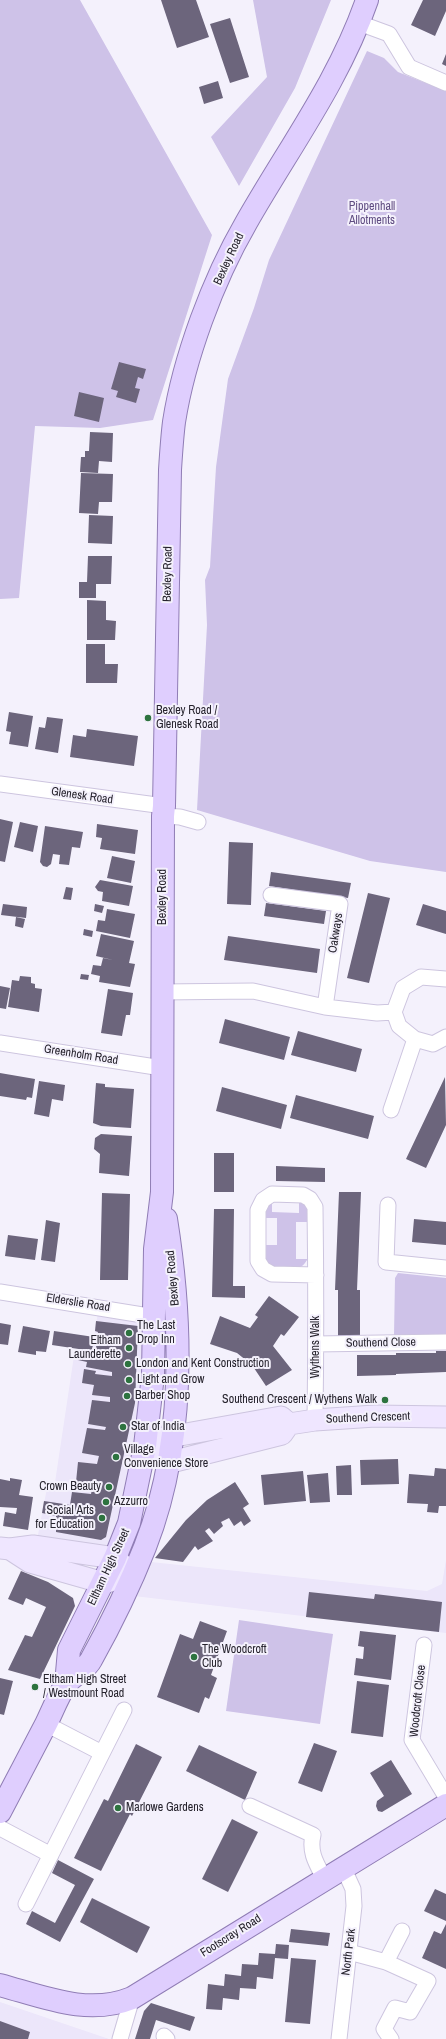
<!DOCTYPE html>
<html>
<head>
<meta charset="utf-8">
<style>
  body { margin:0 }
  canvas { display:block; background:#f4f1fc }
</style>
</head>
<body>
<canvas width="446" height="2039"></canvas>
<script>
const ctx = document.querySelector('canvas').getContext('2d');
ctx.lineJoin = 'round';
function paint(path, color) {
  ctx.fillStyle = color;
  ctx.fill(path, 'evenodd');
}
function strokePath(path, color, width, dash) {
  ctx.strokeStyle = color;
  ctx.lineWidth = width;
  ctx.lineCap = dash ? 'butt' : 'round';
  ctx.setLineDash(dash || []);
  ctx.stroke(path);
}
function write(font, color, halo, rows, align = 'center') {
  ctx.font = font + ' "Archivo Narrow",sans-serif';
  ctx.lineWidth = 4;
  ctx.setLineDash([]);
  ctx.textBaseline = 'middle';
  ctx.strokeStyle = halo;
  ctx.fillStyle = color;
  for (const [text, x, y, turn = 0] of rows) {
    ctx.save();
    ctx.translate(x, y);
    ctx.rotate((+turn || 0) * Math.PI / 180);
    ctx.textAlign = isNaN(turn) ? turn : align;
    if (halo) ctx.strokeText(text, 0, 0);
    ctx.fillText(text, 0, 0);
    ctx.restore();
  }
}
const built = new Path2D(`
  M98,1312l49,8 -6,93 -29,130 -3,5 -72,-8 10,-52 7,1 21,-140 17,2z
  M446,1560v73l-312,-37 17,-34 276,29 15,-7z
  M0,2002l109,37h-109z`);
const green = new Path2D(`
  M0,0h80l132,235 -59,185 -53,8 -65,-2 -16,172 -19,1z
  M253,0h78l-36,88 -56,98 -28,-49 56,-60z
  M367,51l17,7 14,14 48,19v781l-76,-11 -173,-51 10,-185 -2,-45 5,-13 6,-100 12,-88 26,-71 15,-48z
  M299,1201c10,6 10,10 10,21h-13v37h12c-2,2 -4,6 -6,7 -9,7 -31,5 -37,-5 -3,-4 -2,-11 -2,-16h14v-27h-13v-7l8,-9v10l27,1z
  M398,1273l48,5v59l-52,-1 1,-58z
  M239,1620l94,14 -13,90 -94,-13z`);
const building = new Path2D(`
  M161,0h35l13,37 -32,11z
  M423,0h23v11l-11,25 -24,-11z
  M230,18l19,59 -19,6 -20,-59z
  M446,54v12l-4,-2z
  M218,81l5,17 -19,6 -5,-17z
  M119,362l27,7 -3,10 -5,-2 -3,11 5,1 -4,14 -20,-6 2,-6 -7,-2z
  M79,392l25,6 -5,24 -25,-6z
  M90,432l23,1 -1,29 -13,-1 -1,12 -18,-1 1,-15h4v-6h4z
  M81,473l32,1 -1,28h-13l-1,12 -19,-1z
  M89,515l24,1 -1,28 -24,-1z
  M88,556h24l-1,28h-15v14h-17v-16h8z
  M87,600l19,1v19l10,1 -1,19h-28z
  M86,644h19v20h13l-1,19h-31z
  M9,712l24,4 -5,31 -19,-3 2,-12 -5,-1z
  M47,717l16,2 -5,34 -23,-4 4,-22 6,1z
  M87,729l51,7 -4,30 -64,-9 3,-22 13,2z
  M0,819l13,3 -8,40 -5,-1z
  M20,822l18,4 -5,26 -19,-5z
  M97,824l41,6 -3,24 -35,-5 2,-11 -6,-1z
  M45,826l38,6 -3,16 -8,-1 -3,18 -10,-1 1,-9 -7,-1 -2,10 -4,3 -4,-1 -3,-4z
  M229,842l24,1 -2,62 -24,-1z
  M112,856l23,5 -4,22 -24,-5z
  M271,872l80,11 -3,15 -79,-12z
  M100,880l33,6 -4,20 -27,-5 1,-9 -5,-1 -3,-4z
  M66,887l7,1 -2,12 -8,-1z
  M368,893l22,5 -21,85 -22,-5z
  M266,903l60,8 -2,13 -60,-8z
  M3,904l24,3 -1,11 -25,-3z
  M95,904l9,2 -2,7 -8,-2z
  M423,904l23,7v23l-30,-9z
  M107,909l28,5 -5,24 -34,-7 2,-11 7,1z
  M16,917l9,2 -2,9 -8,-2z
  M84,929l9,2 -1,6 -9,-2z
  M101,934l33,7 -5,22 6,1 -5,23 -31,-5 1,-6 -9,-2 2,-9 8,1 2,-8 10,2 -17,-4z
  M228,936l92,13 -3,24 -93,-13z
  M81,974l8,1 -1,5 -8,-1z
  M20,976l11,1v6l4,1v4l7,1 -3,23 -31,-5 4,-27 7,1z
  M0,986l10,2 -4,21 -6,-1z
  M108,989l25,4 -3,22h-4l-4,21 -21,-3z
  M225,1019l65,18 -6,23 -65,-17z
  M298,1031l64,18 -6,23 -65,-17z
  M0,1073l35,6 -3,19 -5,-1 -1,3 -26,-4z
  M445,1077l1,48 -20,43 -20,-9z
  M39,1081l26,4 -2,16 -11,-2 -3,18 -15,-3z
  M96,1083l9,1v3l29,2 -3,39 -30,-2 -8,-3z
  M222,1087l65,18 -6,24 -65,-18z
  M296,1095l78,21 -6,23 -78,-21z
  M101,1134l31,2 -3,40 -30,-3 1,-19 -6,-5 1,-11z
  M214,1153h20v39h-20z
  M276,1166l49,2v14l-49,-1z
  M339,1192h22l-4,98h3v47h-22v-47h-3z
  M102,1193l28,1 -2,86h-28z
  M214,1209h20l-1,77h12v12l-33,-1z
  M414,1219l32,3v23l-34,-3z
  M46,1220l14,3 -5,39 -14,-2z
  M8,1235l30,4 -3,21 -30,-4z
  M269,1296l30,21 -15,19 -3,-2 -8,12 19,24 -26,16 -14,-21 -15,-12 -27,-9 10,-28 30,12 8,-11 -3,-2z
  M96,1321l42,5 -3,77 -29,134 -5,3 -45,-8v-16l-14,-3 2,-12 26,4 2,-13 19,2 2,-9 -17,-3 2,-20 19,2 2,-8 -17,-3 5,-25 18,2 1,-3 -18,-3 4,-24 18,2v-5l-18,-2 2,-10 -12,-2 2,-14 12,2 -1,3 17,2v-4l-26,-5 1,-5 -9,-2 1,-9 16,2 2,-11 16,3 1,-7 -17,-1 1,-5 -3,-1z
  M0,1323l11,2 -3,20 -8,-1z
  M23,1326l27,5 -4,21 -10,-1v4l-18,-3z
  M54,1331l40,6 -2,14 -40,-6z
  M436,1351h10v21l-50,2v1l-39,1v-21h39v-2h40z
  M398,1459l1,25 -38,1 -1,-25z
  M351,1465l1,30h-15l-1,-29z
  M435,1468l11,1v37h-7l-1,7 -11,-1 1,-8 -21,-1 2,-29 25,2z
  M303,1471l3,30 -42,4 -3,-30z
  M328,1473l2,29 -20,1 -3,-28z
  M10,1478l12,2 -3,15 14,2 -5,33 -25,-4 2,-14 11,2 1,-6 -17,-1v-28l10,2z
  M235,1482l14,22 -6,4 8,13 -7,5 -3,-5 -7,5 -5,-8 -8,4 2,4 -9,8 -5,-6 -4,3 8,10 -15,9 -3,-4 -12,16 -28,-4 31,-38 21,-20z
  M21,1571l27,11 25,16 2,8 -35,73 -32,-9 17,-35 7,2 14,-30 -20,-9 -3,7 -15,-6z
  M309,1592l65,7 1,-5 67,8 -3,30 -133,-15z
  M200,1621l27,10 -16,44 6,3 -8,21 -4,-2 -6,16 -42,-16 23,-63 13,5z
  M360,1631l36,4 -5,45 -37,-5 2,-17 7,1 1,-12 -6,-1z
  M0,1678l13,3 -9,34 -4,-1z
  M357,1681l32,4 -6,52 -32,-4z
  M314,1743l23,8 -15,41 -24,-9z
  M136,1744l26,13 -30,59 -2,-2 -29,57 -27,-13 30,-59 4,2z
  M199,1745l58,27 -12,28 -59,-29z
  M391,1760l21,34 -30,18 -4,-1 -2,-5 1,-5 7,-5 -14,-23z
  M232,1819l26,13 -30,60 -26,-13z
  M58,1860l36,19 -34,63 -34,-18 6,-13 23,12 20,-38 -23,-12z
  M435,1889l11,5v27l-22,-10z
  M92,1898l58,29 -13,26 -57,-31z
  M446,1924v45l-24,-11 12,-27 7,3z
  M291,1929l39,4 -2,13 -39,-4z
  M276,1944l13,1 -1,14 -13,-1 -2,21 -16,-2 -1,12 -16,-1 -1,12 -16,-2 -1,12 -16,-1 2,-25 16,2 1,-12 16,2 1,-12 16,1 1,-12 16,1z
  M291,1958l25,2 -6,64 -25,-2z
  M151,2003l44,14 -5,14 -34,-11 -6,19h-15l9,-28z
  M0,2021l30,11 -2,7h-28z`);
const street = new Path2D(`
  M359,23l30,11 20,33 37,16
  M0,784l164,22
  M163,816l17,1 18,5
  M271,895l69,9 -15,103
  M446,979l-25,-2 -18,11 -9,24 5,14 16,13 18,5 13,-7
  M162,992l91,-1 72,16 52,6 17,-1
  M0,1043l162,25
  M391,1110l24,-71
  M388,1205l-2,57 60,6
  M0,1292l155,25
  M316,1344l130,-2
  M315,1420c1,-71 1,-142 0,-213l-5,-8 -7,-4 -31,-1 -9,6 -5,10v51l5,8 9,5 44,1
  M424,1645l-12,95 34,57
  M46,1724l56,29
  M250,1806l63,29c-4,17 3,28 11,43
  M0,1828l51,27
  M26,1904l98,-194
  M349,1952l37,10 42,19 -18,31 -15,-4 -11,21 7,10
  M386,1962l16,-31
  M164,2036l3,3
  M120,2039l12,-41
  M339,2039l15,-133 -1,-17 -10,-22`);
const secondary = new Path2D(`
  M289,1424l-8,-7 -123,22 -13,7 22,17 115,-29 7,-10 26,-4 60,-4 71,1
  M0,1548l10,1 23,-3 82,12 18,17
  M10,1549l20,13 74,21 15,-5`);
const primary = new Path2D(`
  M66,1684l3,-34 46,-92 14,-35 16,-77 8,-71 2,-126 7,-57 1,-376 1,-10 6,-336c1,-16 2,-32 4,-48 10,-64 39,-142 72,-199 42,-74 93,-142 121,-223
  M0,1812c15,-29 31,-59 46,-88 6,-12 12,-28 20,-40 7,-9 20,-14 25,-24 20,-36 39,-75 54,-113 40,-102 38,-221 21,-328
  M0,1985c44,12 88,31 132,13l314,-193`);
const markers = [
  [148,718,4,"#2d733f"],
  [129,1333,4,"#2d733f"],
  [129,1348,4,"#2d733f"],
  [128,1364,4,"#2d733f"],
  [129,1380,4,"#2d733f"],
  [127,1396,4,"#2d733f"],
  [385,1400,4,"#2d733f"],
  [123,1427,4,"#2d733f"],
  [116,1457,4,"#2d733f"],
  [109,1487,4,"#2d733f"],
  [106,1502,4,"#2d733f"],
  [102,1518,4,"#2d733f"],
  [194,1657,4,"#2d733f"],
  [35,1687,4,"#2d733f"],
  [118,1808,4,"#2d733f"]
];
const parkNames = [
  ["Pippenhall",372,207],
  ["Allotments",372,221]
];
const streetNames = [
  ["Bexley Road",229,259,-65],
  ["Bexley Road",168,574,-89],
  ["Glenesk Road",82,796,8],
  ["Bexley Road",163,897,-90],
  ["Oakways",336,933,-81],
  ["Greenholm Road",81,1055,9],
  ["Bexley Road",173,1278,-95],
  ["Elderslie Road",78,1303,9],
  ["Southend Close",381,1343,-1],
  ["Wythens Walk",316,1347,-90],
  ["Southend Crescent",368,1418,-2],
  ["Eltham High Street",109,1567,-65],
  ["Woodcroft Close",418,1701,-84],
  ["Footscray Road",231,1936,-32],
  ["North Park",349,1952,-83]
];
const poiNames = [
  ["Bexley Road /",156,711],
  ["Glenesk Road",156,725],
  ["The Last",137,1326],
  ["Drop Inn",137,1340],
  ["Eltham",121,1341,"right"],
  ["Launderette",121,1355,"right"],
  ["London and Kent Construction",136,1364],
  ["Light and Grow",137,1380],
  ["Barber Shop",135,1396],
  ["Southend Crescent / Wythens Walk",377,1400,"right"],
  ["Star of India",131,1427],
  ["Village",124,1450],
  ["Convenience Store",124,1464],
  ["Crown Beauty",101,1487,"right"],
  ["Azzurro",114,1502],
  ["Social Arts",94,1511,"right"],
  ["for Education",94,1525,"right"],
  ["The Woodcroft",202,1650],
  ["Club",202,1664],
  ["Eltham High Street",43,1680],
  ["/ Westmount Road",43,1694],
  ["Marlowe Gardens",126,1808]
];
paint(built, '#ece6fa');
paint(green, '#cec2e8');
paint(building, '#6c657c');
strokePath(street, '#cdc5df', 17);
strokePath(secondary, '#cdc5df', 23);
strokePath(primary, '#907db5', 24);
strokePath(street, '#fff', 15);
strokePath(secondary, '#efe6ff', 21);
strokePath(primary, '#dfcefe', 22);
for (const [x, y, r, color] of markers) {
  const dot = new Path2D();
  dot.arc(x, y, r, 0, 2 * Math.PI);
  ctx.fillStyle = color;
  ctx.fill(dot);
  strokePath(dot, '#f4f1fc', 1.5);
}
write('12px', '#5f4c81', '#f4f1fc', parkNames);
write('12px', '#26232d', '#f4f1fc', streetNames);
write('12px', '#26232d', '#f4f1fc', poiNames, 'left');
</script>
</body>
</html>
